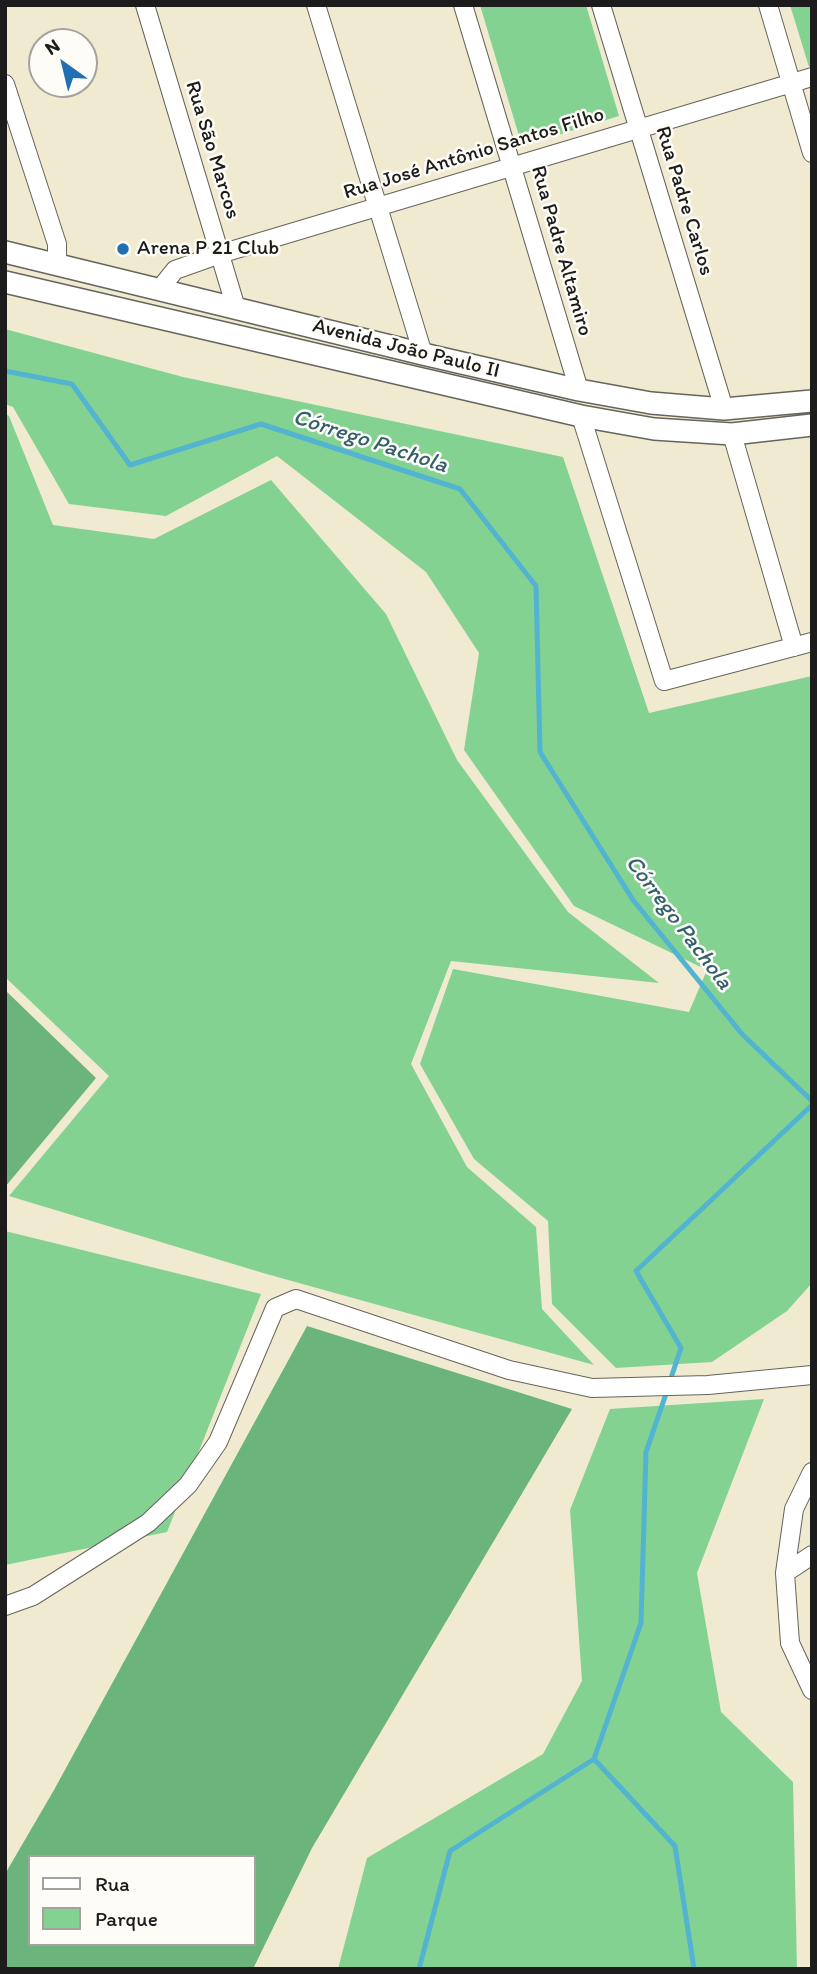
<!DOCTYPE html>
<html>
<head>
<meta charset="utf-8">
<style>
  body { margin:0 }
  #map { position:relative; width:817px; height:1974px; overflow:hidden; background:#f0ead1; font-family:Itim,sans-serif }
  canvas { display:block }
  .frame { position:absolute; inset:0; border:7px solid #1c1c1c; pointer-events:none }
  .legend { position:absolute; left:28px; top:1855px; width:228px; height:91px; box-sizing:border-box; background:#fdfcf7; border:2px solid #a3a29f; margin:0; padding:9px 12px; list-style:none; font-size:21px; color:#1c1c1c }
  .legend li { display:flex; align-items:center; gap:14px; height:35px }
  .legend b { width:35px; border:2px solid #a3a29f }
  .north { position:absolute; left:28px; top:28px; width:70px; height:70px; box-sizing:border-box; background:#fdfcf7; border:2px solid #a3a29f; border-radius:50%; rotate:326deg; font-size:19px; font-weight:700; line-height:28px; text-align:center; color:#1c1c1c }
  .north::after { content:''; display:block; margin:auto; width:24px; height:32px; background:#1f6fb2; clip-path:polygon(50% 0,100% 100%,50% 72%,0 100%) }
</style>
</head>
<body>
<div id="map">
<canvas width="817" height="1974"></canvas>
<div class="frame"></div>
<ul class="legend">
<li><b style="height:9px;background:#fff"></b>Rua</li>
<li><b style="height:19px;background:#84d291"></b>Parque</li>
</ul>
<div class="north">N</div>
</div>
<script>
const ctx = document.querySelector('canvas').getContext('2d');
ctx.lineJoin = 'round';
function paint(path, color) {
  ctx.fillStyle = color;
  ctx.fill(path, 'evenodd');
}
function strokePath(path, color, width, dash) {
  ctx.strokeStyle = color;
  ctx.lineWidth = width;
  ctx.lineCap = dash ? 'butt' : 'round';
  ctx.setLineDash(dash || []);
  ctx.stroke(path);
}
function write(font, color, halo, rows, align = 'center') {
  ctx.font = font + ' Itim,sans-serif';
  ctx.lineWidth = 5;
  ctx.setLineDash([]);
  ctx.textBaseline = 'middle';
  ctx.strokeStyle = halo;
  ctx.fillStyle = color;
  for (const [text, x, y, turn = 0] of rows) {
    ctx.save();
    ctx.translate(x, y);
    ctx.rotate((+turn || 0) * Math.PI / 180);
    ctx.textAlign = isNaN(turn) ? turn : align;
    if (halo) ctx.strokeText(text, 0, 0);
    ctx.fillText(text, 0, 0);
    ctx.restore();
  }
}
const green = new Path2D(`
  M480,5h106l33,111 -97,30z
  M790,5h22v61l-3,1z
  M5,329l178,48 380,80 86,256 163,-37v607l-25,28 -75,51 -96,6 -64,-64 -4,-83 -74,-62 -54,-95 33,-95 236,43 18,-42 -133,-64 -110,-156 15,-97 -53,-81 -149,-116 -111,60 -97,-12 -56,-97 -8,-3z
  M5,414l4,2 44,109 101,14 117,-59 115,134 71,146 111,152 91,71 -208,-22 -40,103 56,103 69,60 6,82 52,56 -331,-92 -254,-77 100,-120 -104,-99z
  M5,1231l256,63 -94,238 -162,33z
  M764,1399l-67,174 24,139 72,70 4,187h-459l29,-111 176,-104 39,-73 -12,-171 40,-101z`);
const forest = new Path2D(`
  M5,990l91,88 -91,109z
  M307,1326l265,83 -260,439 -59,121h-248v-95l49,-84zM30,1857h224v87h-224z`);
const stream = new Path2D(`
  M5,371l67,13 58,81 131,-41 199,65 76,97 4,166 93,148 109,134 70,67
  M670,1381l11,-33 -45,-77 176,-166
  M594,1759l81,87 19,123
  M419,1969l31,-118 144,-92 47,-136 5,-171 21,-61`);
const minor = new Path2D(`
  M145,5l91,303
  M316,5l107,349
  M463,5l116,385
  M601,5l123,404
  M768,5l44,148
  M5,84l52,160v21
  M159,290l16,-20 45,-16 592,-177
  M581,416l83,265 148,-39
  M732,434l62,213
  M812,1472l-18,37 -9,64 5,70 22,47
  M785,1573l27,-18
  M5,1606l28,-10 115,-73 40,-38 30,-43 57,-134 21,-9 213,71 83,18 116,-3 104,-10`);
const tertiary = new Path2D(`
  M5,252l418,102 156,36 72,13 73,6 88,-8
  M5,282l576,134 73,13 78,5 80,-9`);
const markers = [
  [123,249,7,"#1f6fb2"]
];
const streetNames = [
  ["Rua São Marcos",212,150,73],
  ["Rua José Antônio Santos Filho",474,154,-17],
  ["Rua Padre Carlos",684,201,73],
  ["Rua Padre Altamiro",561,251,74],
  ["Avenida João Paulo II",406,349,14]
];
const poiNames = [
  ["Arena P 21 Club",137,249]
];
const waterNames = [
  ["Córrego Pachola",370,442,18],
  ["Córrego Pachola",678,923,53]
];
paint(green, '#84d291');
paint(forest, '#6bb47b');
strokePath(stream, '#52b4d1', 5);
strokePath(minor, '#66645b', 20);
strokePath(tertiary, '#66645b', 24);
strokePath(minor, '#fff', 18);
strokePath(tertiary, '#fff', 21);
for (const [x, y, r, color] of markers) {
  const dot = new Path2D();
  dot.arc(x, y, r, 0, 2 * Math.PI);
  ctx.fillStyle = color;
  ctx.fill(dot);
  strokePath(dot, '#fdfcf7', 2.5);
}
write('21px', '#1c1c1c', '#fdfcf7', streetNames);
write('21px', '#1c1c1c', '#fdfcf7', poiNames, 'left');
write('italic 23px', '#34606d', '#fdfcf7', waterNames);
</script>
</body>
</html>
